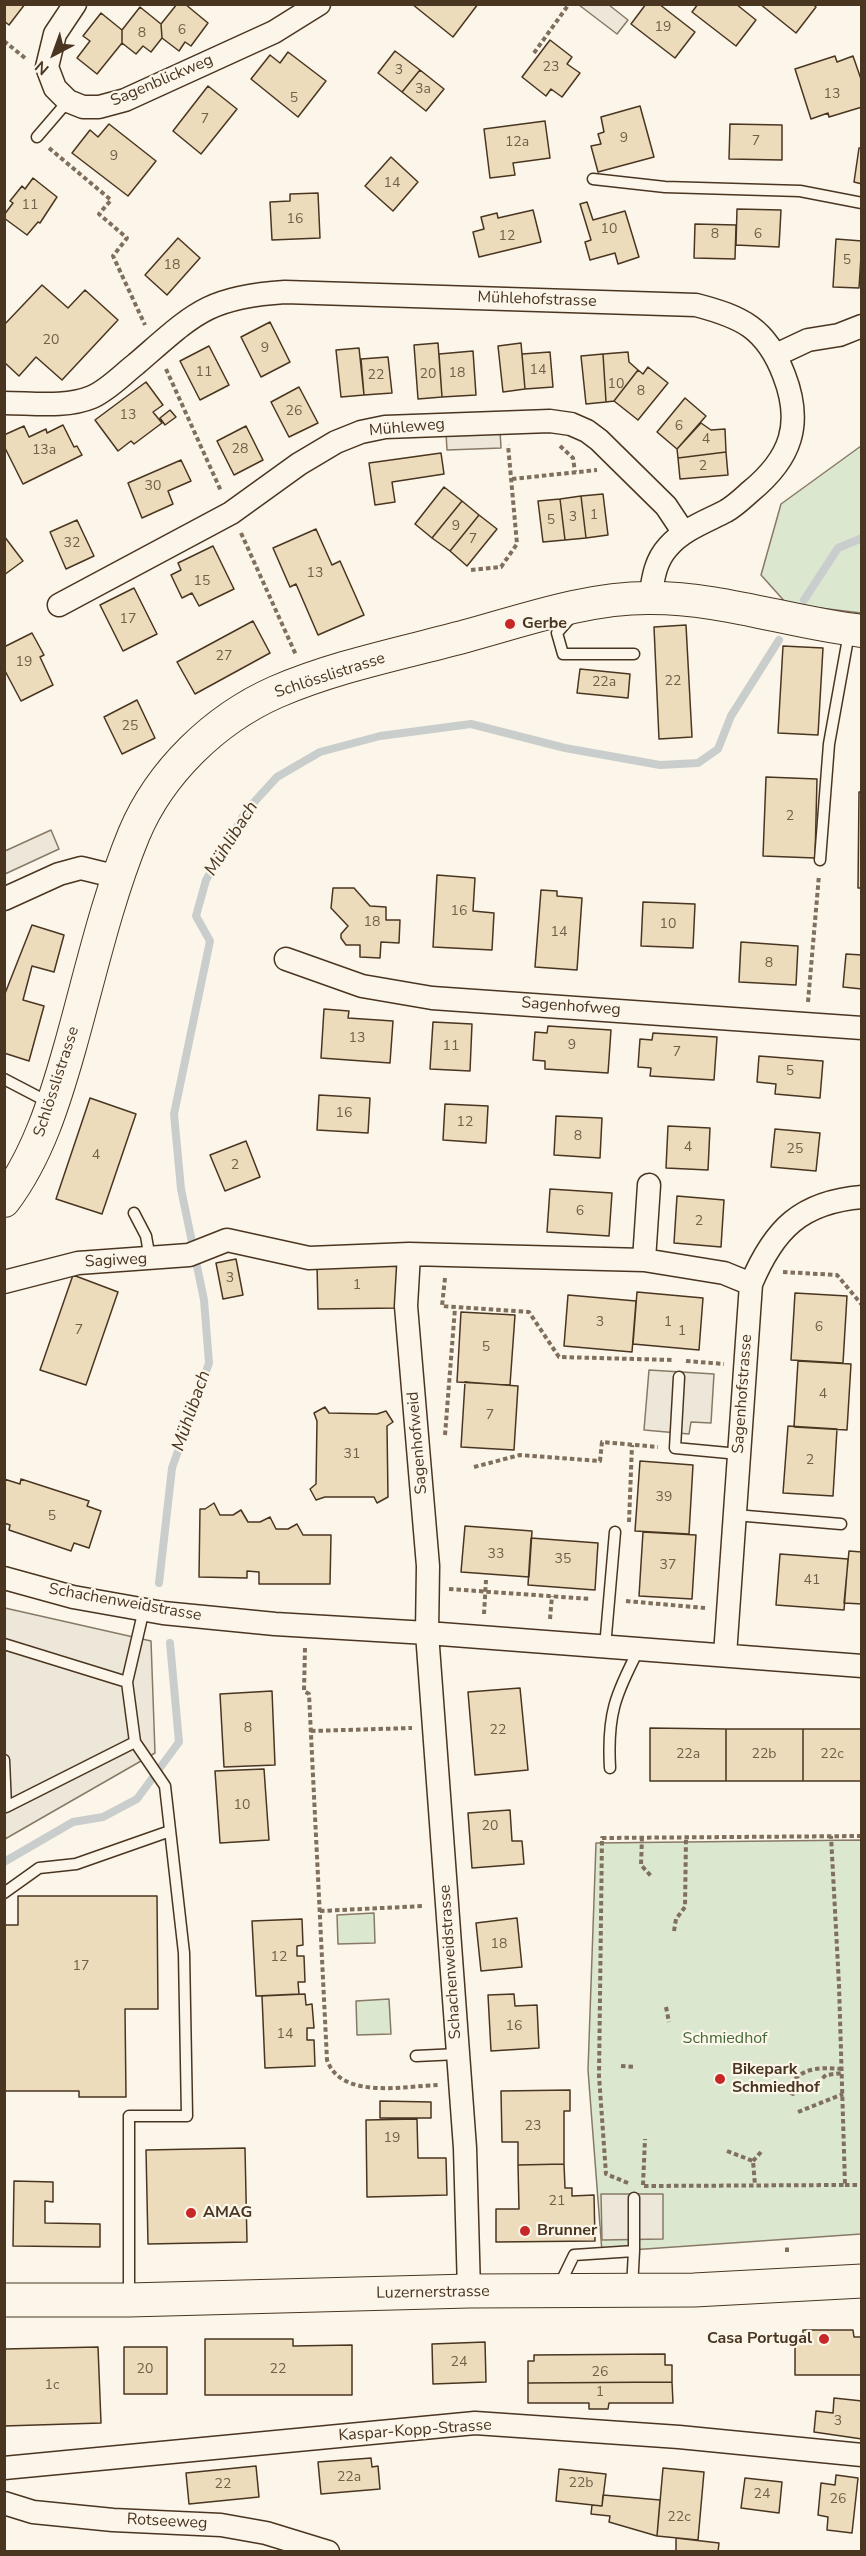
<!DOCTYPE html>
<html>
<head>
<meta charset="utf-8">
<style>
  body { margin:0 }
  #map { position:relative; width:866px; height:2556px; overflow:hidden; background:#fbf6e9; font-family:"Nunito Sans",sans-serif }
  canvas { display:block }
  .frame { position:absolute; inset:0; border:6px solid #4a3520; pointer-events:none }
  .north { position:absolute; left:24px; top:24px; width:60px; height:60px; -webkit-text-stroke:4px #fbf6e9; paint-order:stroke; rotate:221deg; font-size:16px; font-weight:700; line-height:24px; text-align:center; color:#4a3520 }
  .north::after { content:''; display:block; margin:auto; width:21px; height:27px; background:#4a3520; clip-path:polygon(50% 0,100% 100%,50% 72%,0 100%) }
</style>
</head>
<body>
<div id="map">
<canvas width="866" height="2556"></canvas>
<div class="frame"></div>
<div class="north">N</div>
</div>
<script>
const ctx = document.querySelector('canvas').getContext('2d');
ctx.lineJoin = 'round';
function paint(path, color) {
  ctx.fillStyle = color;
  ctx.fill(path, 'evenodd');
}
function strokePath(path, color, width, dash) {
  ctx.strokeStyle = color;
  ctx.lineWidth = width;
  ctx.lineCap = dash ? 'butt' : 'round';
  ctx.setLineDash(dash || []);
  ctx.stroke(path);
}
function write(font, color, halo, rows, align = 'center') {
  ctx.font = font + ' "Nunito Sans",sans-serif';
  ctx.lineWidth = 4.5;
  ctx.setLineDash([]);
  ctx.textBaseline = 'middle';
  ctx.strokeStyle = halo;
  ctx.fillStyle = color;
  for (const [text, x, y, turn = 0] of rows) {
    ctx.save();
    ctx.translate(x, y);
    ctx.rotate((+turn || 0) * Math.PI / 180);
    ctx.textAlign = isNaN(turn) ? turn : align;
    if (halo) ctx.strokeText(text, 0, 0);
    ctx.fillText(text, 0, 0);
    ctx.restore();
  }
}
const green = new Path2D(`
  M861,446v167l-74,-9 -26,-29 20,-71z
  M861,1840v394l-259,18 -14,-182 8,-227z
  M374,1913l1,30 -37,1 -1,-29z
  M389,1999l2,35 -34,1 -1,-34z`);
const parking = new Path2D(`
  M579,5h30l19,15 -11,14z
  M500,431l1,17 -54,2 -1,-17z
  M51,830l8,19 -54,25v-23z
  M649,1370l65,4 -3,49 -20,-1 -2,12 -45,-4z
  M5,1608l146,33 4,112 -150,86z
  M601,2194h62v45l-61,1z`);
const stream = new Path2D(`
  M804,600l34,-52 24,-10
  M159,1583l13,-115 37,-105 -5,-63 -23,-111 -7,-75 36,-173 -14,-25 10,-36 40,-69 31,-34 43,-25 60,-16 91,-12 94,24 95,17 38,-2 20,-14 13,-33 48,-76
  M4,1862l69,-40 30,-5 34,-18 42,-57 -9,-99`);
const building = new Path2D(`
  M4,4h21l-16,21 -5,-4z
  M177,4h8l23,19 -17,23 -6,-4 -6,9 -17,-13 -1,-14z
  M412,4h66l-25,33z
  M646,4h13l36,28 -20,26 -44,-34z
  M698,4h38l20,16 -20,26 -44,-34z
  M760,4h53l3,3 -20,26z
  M140,7l21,17 1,14 -11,14 -8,-6 -7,8 -14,-11v-13z
  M101,13l21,17v13l-25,31 -20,-16 13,-17 -7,-5z
  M550,40l22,17 -5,7 13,9 -18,24 -11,-8 -5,7 -24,-19z
  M395,51l25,19 -18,22 -24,-19z
  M288,52l38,29 -28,36 -47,-38 19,-24 10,8z
  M835,56l2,6 16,-6 9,26v25l-33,10 -1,-4 -17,6 -16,-50z
  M420,70l24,19 -18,22 -24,-19z
  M208,86l29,23 -36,45 -28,-23z
  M640,106l14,51 -56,15 -7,-26 10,-2 -3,-10 6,-2 -3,-15z
  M545,121l5,37 -37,5 2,12 -25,3 -6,-49z
  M109,124l47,37 -28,35 -56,-43 18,-23 8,7z
  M730,124l52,1v35l-53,-1z
  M859,148h3v36l-8,-2z
  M391,157l27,25 -25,29 -28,-25z
  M33,178l24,19 -17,26 -2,-1 -11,13 -23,-17v-3l9,-12 -3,-2 12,-15 3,3z
  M318,193l2,45 -48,2 -2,-38 20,-1v-7z
  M587,202l6,18 32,-9 14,46 -21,7 -3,-11 -25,7 -5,-18 6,-2 -11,-36z
  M737,209l44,1 -2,37 -43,-2z
  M533,210l8,32 -62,15 -6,-25 11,-3 -3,-12 16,-4 1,5z
  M695,224l41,1 -1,34 -41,-1z
  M178,238l22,20 -33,37 -22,-20z
  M836,239l26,2 -3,47 -26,-1z
  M42,285l26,23 17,-18 33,30 -56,60 -26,-23 -17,19 -15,-14v-37z
  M270,322l20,40 -29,15 -20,-40z
  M438,343l4,54 -24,2 -4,-54z
  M521,343l4,46 -22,3 -5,-46z
  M209,346l20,39 -29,15 -20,-39z
  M359,348l5,47 -23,2 -5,-47z
  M473,351l3,44 -34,2 -3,-43z
  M550,352l3,35 -28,2 -3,-35z
  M628,352l1,10 9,8 -24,31 -8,1 -3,-48z
  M603,354l3,48 -20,2 -5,-48z
  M388,357l4,36 -28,2 -3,-36z
  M648,367l20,16 -30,37 -24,-19 24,-31 5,4z
  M146,382l17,23 -10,7 9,11 -28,21 -3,-3 -13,10 -23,-31z
  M299,387l19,36 -29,14 -18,-35z
  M685,398l21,18 -29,33 -20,-17z
  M170,410l6,7 -11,8 -5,-7z
  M701,423l10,7 14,-1 1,23 -48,6 -1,-9z
  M63,425l11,22 3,-1 5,9 -59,29 -19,-38v-11l20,-9 5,11 17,-8 1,4z
  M246,426l17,34 -29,15 -17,-34z
  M726,452l2,23 -48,4 -2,-21z
  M441,453l3,21 -52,8 3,20 -20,3 -6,-42z
  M181,460l10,21 -23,10 5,13 -31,14 -14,-35z
  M444,487l18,14 -30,37 -17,-14z
  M603,494l5,41 -22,3 -5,-42z
  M581,496l5,42 -21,2 -5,-41z
  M560,499l5,41 -22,2 -5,-41z
  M462,501l17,14 -29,36 -18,-13z
  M479,515l18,14 -30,37 -17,-15z
  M77,520l17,36 -28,13 -16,-37z
  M316,529l16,36 8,-4 24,54 -46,20 -22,-51 -6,3 -17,-39z
  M4,536l19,25 -19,14z
  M213,546l21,43 -35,17 -7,-13 -10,5 -11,-23 10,-5 -3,-7z
  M134,588l23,46 -34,17 -23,-46z
  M253,621l17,32 -75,41 -18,-32z
  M686,625l6,112 -33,2 -5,-112z
  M32,633l12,22 -4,2 13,28 -32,16 -17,-32v-22z
  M783,646l40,2 -5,87 -40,-2z
  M580,669l50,5 -2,24 -51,-5z
  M137,700l18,38 -33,16 -18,-37z
  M766,777l51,2 -2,79 -52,-2z
  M859,792h3v96h-4z
  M437,875l38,3 -2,33 21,2 -2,37 -59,-3z
  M333,888h21l16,18 16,1v13h14l-1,23 -18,-1 -1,16 -20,-1v-12h-14l-5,-7v-4l7,-8 -17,-18z
  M541,890l16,1v5l25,2 -5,72 -42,-3z
  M643,902l52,2 -2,44 -52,-2z
  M32,925l32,10 -10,37 -22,-6 -9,34 21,6 -15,55 -25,-8v-57z
  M741,942l57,4 -2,39 -57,-3z
  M846,954l16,1v34l-19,-2z
  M324,1009l25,2 -1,7 45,3 -3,42 -69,-5z
  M433,1022l39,2 -2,47 -40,-2z
  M548,1026l63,4 -3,43 -63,-4v-8l-12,-1 2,-28 12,1z
  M653,1033l64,4 -3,43 -64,-4 1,-8 -13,-1 2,-28 12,1z
  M759,1056l64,5 -3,37 -45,-4 1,-10 -19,-2z
  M319,1095l51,3 -2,35 -51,-3z
  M90,1098l46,16 -34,100 -46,-15z
  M445,1104l43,2 -2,37 -43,-3z
  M556,1116l46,2 -2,40 -46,-3z
  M668,1126l42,2 -2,42 -42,-2z
  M775,1129l45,4 -4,38 -45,-4z
  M246,1141l14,36 -35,14 -15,-36z
  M550,1189l62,4 -3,43 -62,-4z
  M677,1196l47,4 -3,47 -47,-4z
  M236,1259l7,36 -20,4 -7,-36z
  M397,1263l1,45 -80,1 -1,-45z
  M73,1275l45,17 -32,93 -46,-15z
  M637,1292l66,6 -4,52 -66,-6z
  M795,1293l52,3 -4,67 -52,-3z
  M568,1295l68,6 -4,51 -68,-6z
  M461,1312l54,3 -5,70 -53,-3z
  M798,1361l53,3 -4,66 -53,-3z
  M465,1382l53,4 -4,64 -53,-3z
  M325,1407l4,6 48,1 9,-3 7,11 -6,4 1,71 -11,6 -3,-6h-49l-9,3 -6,-11 6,-5 1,-63 -3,-8z
  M788,1426l49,3 -4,67 -50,-3z
  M640,1461l53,4 -4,69 -54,-3z
  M4,1479l16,5 1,-5 68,22 -2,5 14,5 -12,37 -15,-5 -3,8 -62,-21 1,-5 -6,-2z
  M214,1503l6,12h13l8,-5 7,12h12l10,-5 6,12h12l9,-5 6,11h28l-1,49h-71v-12l-12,-1v7l-48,-1 1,-68h5z
  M465,1526l67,5 -3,46 -68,-5z
  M643,1532l53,3 -4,64 -53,-3z
  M531,1538l67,5 -3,47 -67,-5z
  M849,1551l13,1v52l-18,-1z
  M780,1554l68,5 -4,51 -68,-5z
  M520,1688l8,82 -53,5 -7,-83z
  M272,1691l3,74 -51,2 -4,-73z
  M650,1728l76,1v52h-76z
  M726,1729h77v52h-77z
  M803,1729h59v52h-59z
  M264,1769l5,71 -49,3 -5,-72z
  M510,1810l2,31h10l2,23 -52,4 -4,-55z
  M18,1896h139l1,113h-33l1,88h-47v-6h-75v-166h14z
  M517,1918l5,49 -41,4 -5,-48z
  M302,1919l1,26 -6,1v10h7l1,26h-7l1,12 -43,2 -4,-75z
  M305,1994l1,11 6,-1 2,24h-7v12h7l1,26 -50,2 -3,-72z
  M514,1994l1,12 22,-1 2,43 -48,3 -3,-56z
  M570,2090v21h-6v53l-46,1v-23h-16l-1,-51z
  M380,2101l51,1v16h-51z
  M417,2119l1,39h28l1,37 -80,2 -1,-77z
  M245,2148l2,94 -99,2 -2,-94z
  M564,2164l1,24h7v8l22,-1 1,46 -99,1v-33h23l-1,-44z
  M14,2181l39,1v20l-8,-1v22l55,1v23l-87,-1z
  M803,2330h50l1,7h8v38h-67v-37h8z
  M205,2339h88v7l59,-1v50h-147z
  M485,2342l1,40 -53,2 -1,-40z
  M98,2347l3,76 -97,3v-77z
  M124,2347h43v47h-43z
  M665,2354v11h7v17l-144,1v-22h6v-6z
  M672,2382l1,21h-64l-1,6h-19v-6h-61v-20z
  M834,2398l28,3v38l-48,-7 2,-21 17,2z
  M371,2458l1,9 6,-1 2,23 -59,5 -3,-32z
  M256,2466l3,31 -70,7 -3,-31z
  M663,2468l41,4 -6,68 -41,-4z
  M559,2469l47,5 -4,32 -46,-5z
  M836,2475l22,3 -6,55 -25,-3 1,-13 -10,-2 3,-32 14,2z
  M745,2478l37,4 -3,31 -38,-5z
  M603,2495l57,5 -3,36 -48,-14 1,-6 -19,-2 1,-9 10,1z
  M676,2538l43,5 -1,9h-42z`);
const path = new Path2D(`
  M4,41l21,17
  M534,53l35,-49
  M49,148l62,52 -12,14 28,24 -14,18 32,69
  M166,369l55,122
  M560,446l13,12 2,14
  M512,479l85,-9
  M241,533l55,122
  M471,570l30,-3 16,-23 -9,-99
  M808,1002l11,-127
  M783,1272l54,3 25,30
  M445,1278l-3,28 87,6 30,45 114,3
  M686,1361l38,3
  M445,1435l10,-127
  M474,1467l46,-12 80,6 2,-19 56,5
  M629,1522l3,-77
  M449,1589l142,10
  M626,1601l79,7
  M484,1614l2,-34
  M550,1619l2,-23
  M305,1648l-1,43 5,3 18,366c14,40 78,26 111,25
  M311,1731l101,-3
  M642,1837l-1,28 11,12
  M320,1911l104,-5
  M674,1931l2,-12 9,-12 1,-70
  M666,2007l3,15
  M621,2066l14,1
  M842,2069c-23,-2 -44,-2 -55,22l6,3 21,-8 12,-11 16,-2
  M765,2085l11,2
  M798,2112l45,-18
  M727,2151l26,10 2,24
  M753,2161l8,-9
  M628,2183l-22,-9 -7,-98 3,-238 260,-2
  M643,2185l2,-46
  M845,2185h17
  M644,2186l201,-1 -6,-200 -8,-149
  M787,2252v-5`);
const lane = new Path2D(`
  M37,137l31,-36
  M593,179l72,8 135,4 62,12
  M572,616l-15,17 6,21h71
  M820,860l9,-116 20,-111
  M4,1079l46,24
  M134,1213l12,23 4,23
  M679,1377l-4,71 64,6
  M735,1515l106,9
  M4,1644l123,38 8,60 30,44 19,167 3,163h-58v181
  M605,1647l10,-115
  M127,1682l17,-73
  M4,1760l2,47 129,-65
  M610,1768c-3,-53 5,-73 29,-119
  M4,1893l35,-25 37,-4 94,-33
  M416,2056l42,-2
  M634,2198v53
  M559,2286l15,-31 60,-4 -2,37`);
const street = new Path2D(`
  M75,4l-20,30 -8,33 8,21 13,13 15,6h16l26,-7 149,-68 45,-28
  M776,355l32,-15 31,-5 23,-9
  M4,403c28,0 62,5 88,-6 16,-7 30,-22 44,-33 57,-49 70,-67 149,-72l411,13c46,12 70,23 88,70 19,49 7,83 -33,116 -8,7 -16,15 -25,20 -19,10 -44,19 -58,36 -13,14 -15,32 -18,51
  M59,605l172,-92 68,-49 37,-22 25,-10 24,-5 165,-6 21,3 16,7 12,9 67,66 18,27
  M4,899l55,-25 22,-6 37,9
  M286,959l76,27 70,12 430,30
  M644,1260l5,-75
  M4,1282l74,-19 111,-8 38,-15 82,18 100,-4
  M4,1578l69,19 90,16 112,11 152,9 435,33
  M725,1655l26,-371c23,-55 50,-82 111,-87
  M469,2291l-4,-143 -38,-515 1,-67 -22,-260 3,-52 235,6 80,13 27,11
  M4,2468l471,-45 204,14 183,18
  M4,2503l29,9 80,8 108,5 45,8 62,19`);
const secondary = new Path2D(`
  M4,1201c34,-45 51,-101 66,-154 20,-71 36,-145 64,-213 26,-62 81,-115 142,-142 60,-26 127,-39 190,-56 59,-16 120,-38 182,-38 72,-1 143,25 214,33`);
const primary = new Path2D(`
  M4,2300h125l340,-9 225,-1 168,-9`);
const markers = [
  [510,624,6,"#c62828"],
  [720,2079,6,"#c62828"],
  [191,2213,6,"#c62828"],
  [525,2231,6,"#c62828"],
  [824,2339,6,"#c62828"]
];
const numberNames = [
  ["19",663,28],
  ["6",182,31],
  ["8",142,34],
  ["23",551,68],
  ["3",399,71],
  ["3a",423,90],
  ["13",832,95],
  ["5",294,99],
  ["7",205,120],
  ["9",624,139],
  ["7",756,142],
  ["12a",517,143],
  ["9",114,157],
  ["14",392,184],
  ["11",30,206],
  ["16",295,220],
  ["10",609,230],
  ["8",715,235],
  ["6",758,235],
  ["12",507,237],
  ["5",847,261],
  ["18",172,266],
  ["20",51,341],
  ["9",265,349],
  ["14",538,371],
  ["11",204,373],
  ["18",457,374],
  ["20",428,375],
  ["22",376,376],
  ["10",616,385],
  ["8",641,392],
  ["26",294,412],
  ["13",128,416],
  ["6",679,427],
  ["4",706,440],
  ["28",240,450],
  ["13a",44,451],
  ["2",703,467],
  ["30",153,487],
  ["1",594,516],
  ["3",573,518],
  ["5",551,521],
  ["9",456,527],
  ["7",473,540],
  ["32",72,544],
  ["13",315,574],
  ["15",202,582],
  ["17",128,620],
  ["27",224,657],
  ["19",24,663],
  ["22",673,682],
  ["22a",604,683],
  ["25",130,727],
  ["2",790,817],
  ["16",459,912],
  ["18",372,923],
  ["10",668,925],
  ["14",559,933],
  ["8",769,964],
  ["13",357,1039],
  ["9",572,1046],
  ["11",451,1047],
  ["7",677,1053],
  ["5",790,1072],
  ["16",344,1114],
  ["12",465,1123],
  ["8",578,1137],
  ["4",688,1148],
  ["25",795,1150],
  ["4",96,1156],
  ["2",235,1166],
  ["6",580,1212],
  ["2",699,1222],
  ["3",230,1279],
  ["1",357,1286],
  ["3",600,1323],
  ["1",668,1323],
  ["6",819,1328],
  ["7",79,1331],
  ["1",682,1332],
  ["5",486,1348],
  ["4",823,1395],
  ["7",490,1416],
  ["31",352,1455],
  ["2",810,1461],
  ["39",664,1498],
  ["5",52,1517],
  ["33",496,1555],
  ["35",563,1560],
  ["37",668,1566],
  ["41",812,1581],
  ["8",248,1729],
  ["22",498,1731],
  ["22a",688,1755],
  ["22b",764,1755],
  ["22c",832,1755],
  ["10",242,1806],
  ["20",490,1827],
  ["18",499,1945],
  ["12",279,1958],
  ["17",81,1967],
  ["16",514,2027],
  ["14",285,2035],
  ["23",533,2127],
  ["19",392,2139],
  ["21",557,2202],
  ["24",459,2363],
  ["20",145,2370],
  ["22",278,2370],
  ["26",600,2373],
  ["1c",52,2386],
  ["1",600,2393],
  ["3",838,2422],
  ["22a",349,2478],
  ["22b",581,2484],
  ["22",223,2485],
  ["24",762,2495],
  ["26",838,2500],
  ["22c",679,2518]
];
const streetNames = [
  ["Sagenblickweg",162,81,-23],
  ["Mühlehofstrasse",537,300,2],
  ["Mühleweg",407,428,-5],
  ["Schlösslistrasse",330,676,-18],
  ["Sagenhofweg",571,1007,4],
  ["Schlösslistrasse",57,1082,-72],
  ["Sagiweg",116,1261,-3],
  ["Sagenhofstrasse",743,1394,-86],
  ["Sagenhofweid",418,1443,-95],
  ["Schachenweidstrasse",125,1603,10],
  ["Schachenweidstrasse",451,1962,-94],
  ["Luzernerstrasse",433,2293,-1],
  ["Kaspar-Kopp-Strasse",415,2431,-4],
  ["Rotseeweg",167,2522,3]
];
const poiNames = [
  ["Gerbe",522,624],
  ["Bikepark",732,2070],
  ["Schmiedhof",732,2088],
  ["AMAG",203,2213],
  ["Brunner",537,2231],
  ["Casa Portugal",812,2339,"right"]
];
const parkNames = [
  ["Schmiedhof",725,2039]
];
const waterNames = [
  ["Mühlibach",232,839,-58],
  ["Mühlibach",192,1411,-71]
];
paint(green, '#dce7d0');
strokePath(green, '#887966', 1.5);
paint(parking, '#ede7d9');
strokePath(parking, '#887966', 1.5);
strokePath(stream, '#c9cecd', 8);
paint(building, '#ecdcbc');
strokePath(building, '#4a3520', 1.5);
strokePath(lane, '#4a3520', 13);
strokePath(street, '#4a3520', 25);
strokePath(secondary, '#4a3520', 34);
strokePath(primary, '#4a3520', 35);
strokePath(path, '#7f6f5c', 4, [4.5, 3]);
strokePath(lane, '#fbf6e9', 10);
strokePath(street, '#fbf6e9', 22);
strokePath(secondary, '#fbf6e9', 32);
strokePath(primary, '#fbf6e9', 33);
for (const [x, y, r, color] of markers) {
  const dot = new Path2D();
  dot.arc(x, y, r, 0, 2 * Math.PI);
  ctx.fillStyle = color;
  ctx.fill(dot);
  strokePath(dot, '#fbf6e9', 2);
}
write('14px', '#725f47', null, numberNames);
write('16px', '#4a3520', '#fbf6e9', streetNames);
write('bold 16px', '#4a3520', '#fbf6e9', poiNames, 'left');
write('16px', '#436837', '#fbf6e9', parkNames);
write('italic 18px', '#4a3520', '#fbf6e9', waterNames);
</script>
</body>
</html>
